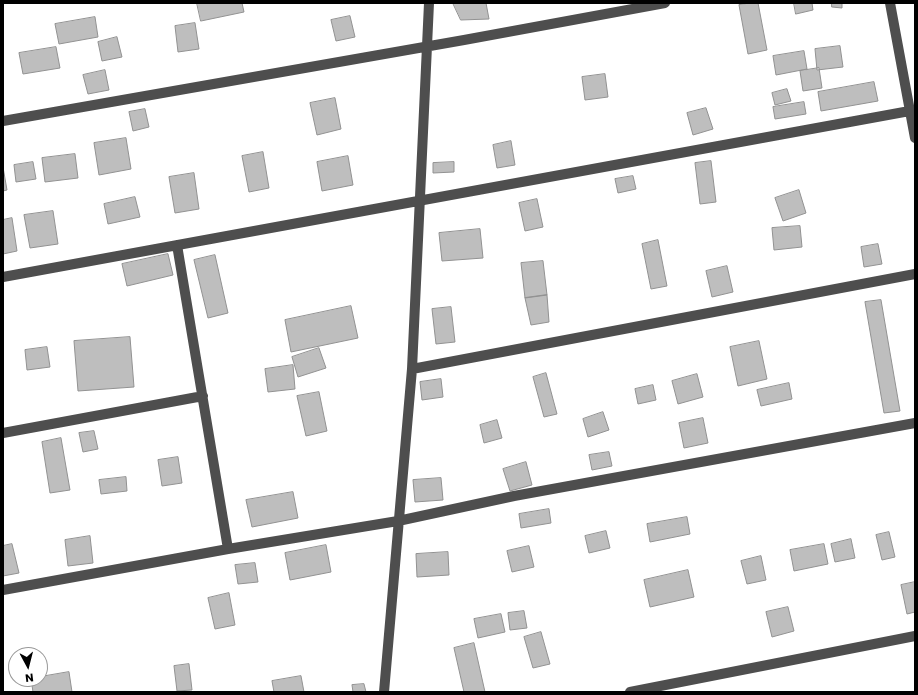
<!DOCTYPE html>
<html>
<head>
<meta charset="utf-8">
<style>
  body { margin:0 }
  #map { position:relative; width:918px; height:695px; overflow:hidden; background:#fff; font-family:Poppins,sans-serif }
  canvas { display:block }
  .frame { position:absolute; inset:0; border:4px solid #000; pointer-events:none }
  .north { position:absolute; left:8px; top:647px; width:40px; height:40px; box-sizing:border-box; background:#fff; border:1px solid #999; border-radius:50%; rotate:173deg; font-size:11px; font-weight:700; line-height:16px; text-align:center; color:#000 }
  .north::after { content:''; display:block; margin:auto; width:14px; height:18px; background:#000; clip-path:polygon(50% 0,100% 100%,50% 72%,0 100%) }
</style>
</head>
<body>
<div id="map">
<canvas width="918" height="695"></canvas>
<div class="frame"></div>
<div class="north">N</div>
</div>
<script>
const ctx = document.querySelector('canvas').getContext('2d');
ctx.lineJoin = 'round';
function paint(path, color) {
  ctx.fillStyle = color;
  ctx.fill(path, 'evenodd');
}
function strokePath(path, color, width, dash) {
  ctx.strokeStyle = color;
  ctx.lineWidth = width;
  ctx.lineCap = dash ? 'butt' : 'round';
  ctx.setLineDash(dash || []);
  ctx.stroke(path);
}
const building = new Path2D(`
  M197,3h45l2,9 -43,9z
  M453,3h33l3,16 -28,1z
  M750,3h8l9,47 -19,4 -9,-49z
  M794,3h18l1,7 -17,4z
  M832,3h10v5l-10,-1z
  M350,16l5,21 -19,4 -5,-21z
  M95,17l3,20 -39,7 -4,-20z
  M195,23l4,26 -21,3 -3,-26z
  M117,37l5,20 -20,4 -4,-19z
  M840,46l3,21 -26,3 -2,-21z
  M56,47l4,21 -37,6 -4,-21z
  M804,51l3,18 -31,6 -3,-19z
  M819,68l3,20 -19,3 -3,-20z
  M105,70l4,20 -21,4 -5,-19z
  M605,74l3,23 -23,3 -3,-23z
  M874,82l4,19 -57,10 -3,-19z
  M787,89l4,12 -16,4 -3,-12z
  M335,98l6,31 -24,6 -7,-32z
  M804,102l2,12 -31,5 -2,-12z
  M706,108l7,21 -20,6 -6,-22z
  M145,109l4,18 -16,4 -4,-19z
  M126,138l5,31 -32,6 -5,-32z
  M511,141l4,24 -18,3 -4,-23z
  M263,152l6,36 -20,4 -7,-36z
  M75,154l3,24 -33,4 -3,-24z
  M348,156l5,29 -31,6 -5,-29z
  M711,161l5,41 -16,2 -5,-41z
  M33,162l3,17 -20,3 -2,-17z
  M454,162v10l-21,1v-10z
  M3,167l4,23 -4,1z
  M194,173l5,36 -24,4 -6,-36z
  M633,176l3,13 -18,4 -3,-14z
  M799,190l7,23 -23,8 -8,-23z
  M135,197l5,20 -32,7 -4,-20z
  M537,199l6,28 -18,4 -6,-28z
  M53,211l5,33 -28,4 -6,-33z
  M12,218l5,33 -14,3v-34z
  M800,226l2,21 -28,3 -2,-22z
  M480,229l3,29 -41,3 -3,-28z
  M658,240l9,46 -16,3 -9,-45z
  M878,244l4,20 -18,3 -3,-20z
  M168,254l5,21 -46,11 -5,-22z
  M215,255l13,58 -20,5 -14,-58z
  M543,261l4,34 -22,3 -4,-35z
  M727,266l6,26 -21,5 -6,-26z
  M547,295l2,27 -18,3 -6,-27z
  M881,300l19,111 -16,2 -19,-111z
  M351,306l7,32 -67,14 -6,-32z
  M451,307l4,35 -19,2 -4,-35z
  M130,337l4,50 -56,4 -4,-50z
  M759,341l8,38 -29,7 -8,-39z
  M47,347l3,20 -23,3 -2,-20z
  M319,348l7,20 -28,9 -6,-20z
  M293,365l2,24 -27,3 -3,-23z
  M546,373l11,41 -13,3 -11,-40z
  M697,374l6,23 -25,7 -6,-23z
  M441,379l2,18 -21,3 -2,-18z
  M789,383l3,16 -31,7 -4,-16z
  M653,385l3,15 -18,4 -3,-15z
  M319,392l8,39 -21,5 -9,-40z
  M603,412l6,18 -21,7 -5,-18z
  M703,418l5,25 -24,5 -5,-25z
  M497,420l5,18 -18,5 -4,-18z
  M94,431l4,18 -15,3 -4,-19z
  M61,438l9,52 -20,3 -8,-51z
  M609,452l3,14 -20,4 -3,-15z
  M178,457l4,26 -20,3 -4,-26z
  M526,462l6,23 -22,6 -7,-22z
  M126,477l1,14 -26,3 -2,-14z
  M441,478l2,22 -28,2 -2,-22z
  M293,492l5,26 -46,9 -6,-27z
  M549,509l2,14 -30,5 -2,-14z
  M687,517l3,17 -40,8 -3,-18z
  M606,531l4,17 -21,5 -4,-17z
  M889,532l6,25 -13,3 -6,-25z
  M90,536l3,27 -25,3 -3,-26z
  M851,539l4,19 -20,4 -4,-18z
  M12,544l7,29 -16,3v-30z
  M824,544l4,20 -34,7 -4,-21z
  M326,545l5,27 -41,8 -5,-27z
  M529,546l5,21 -22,5 -5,-21z
  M448,552l1,23 -32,2 -1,-23z
  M761,556l5,24 -19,4 -6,-23z
  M255,563l3,19 -20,2 -3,-19z
  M688,570l6,27 -44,10 -6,-27z
  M915,582v30l-8,2 -6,-29z
  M229,593l6,32 -20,4 -7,-31z
  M788,607l6,24 -22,6 -6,-25z
  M524,611l3,17 -17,2 -2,-17z
  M501,614l4,18 -27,6 -4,-19z
  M541,632l9,32 -17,4 -9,-31z
  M474,643l11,49h-21l-10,-44z
  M189,664l3,26 -15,1 -3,-25z
  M69,672l3,20h-39l-2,-13h9v-2z
  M301,676l3,16h-30l-2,-11z
  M364,684l2,8h-13l-1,-7z`);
const minor = new Path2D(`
  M890,3l25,135
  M3,121l461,-81 201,-37
  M177,245l51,304
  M3,277l912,-167
  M412,369l503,-95
  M3,433l200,-37
  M3,590l225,-41 170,-28 116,-25 401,-73
  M384,692l28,-323 17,-366
  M630,692l285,-56`);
paint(building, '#bebebe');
strokePath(building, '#929292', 1);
strokePath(minor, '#4e4e4e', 10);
</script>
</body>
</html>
